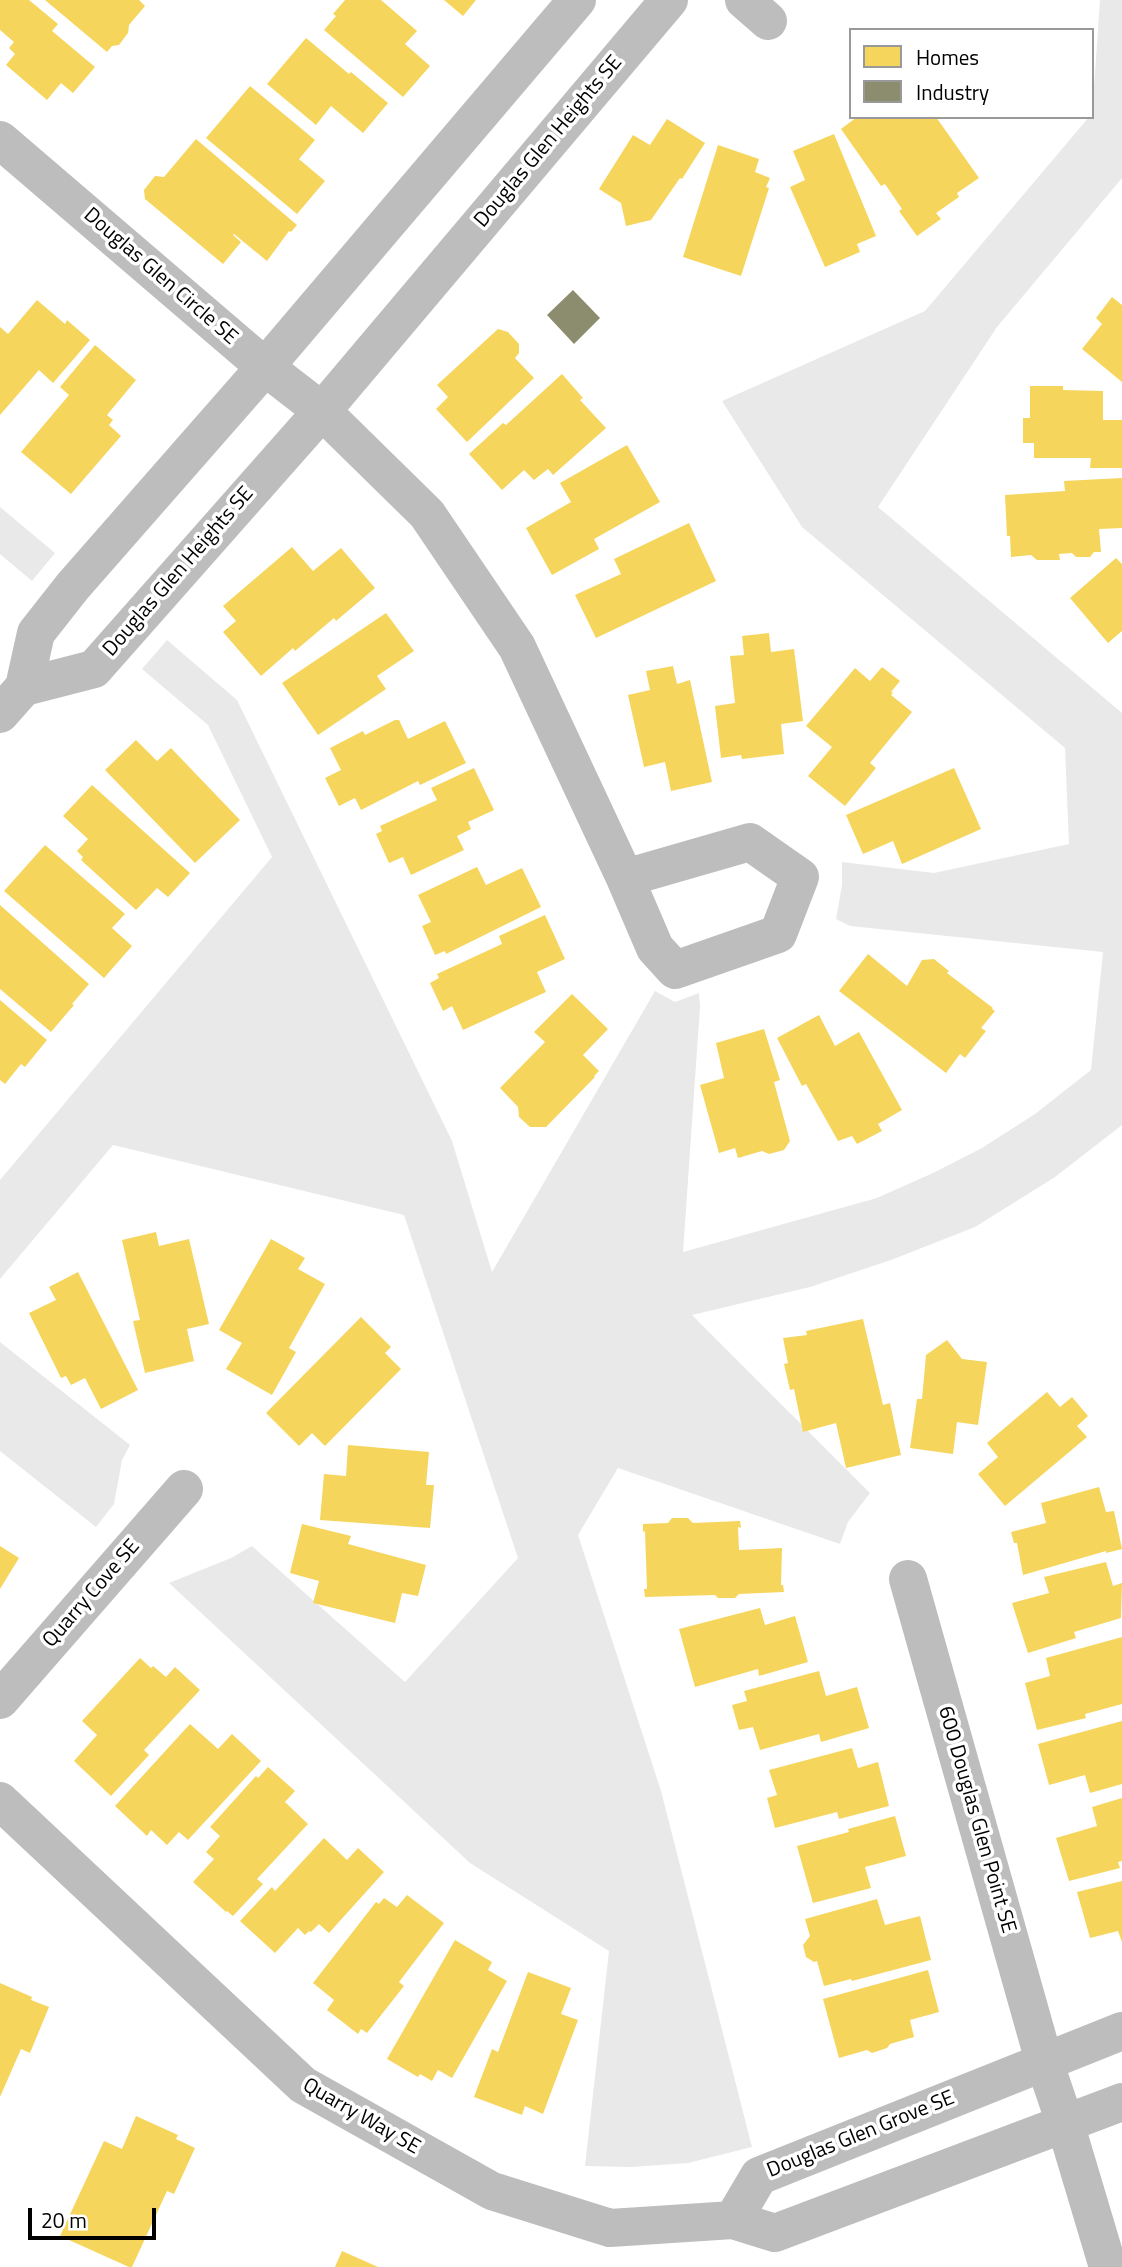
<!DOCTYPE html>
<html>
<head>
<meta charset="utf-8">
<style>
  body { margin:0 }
  #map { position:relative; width:1122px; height:2267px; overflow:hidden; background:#fff; font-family:"Titillium Web",sans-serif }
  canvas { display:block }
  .legend { position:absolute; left:849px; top:28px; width:245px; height:91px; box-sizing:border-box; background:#fff; border:2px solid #999; margin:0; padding:9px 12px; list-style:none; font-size:21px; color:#000 }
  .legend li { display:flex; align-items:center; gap:14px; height:35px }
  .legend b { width:35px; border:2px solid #999 }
  .scale { position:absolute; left:28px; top:2208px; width:128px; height:32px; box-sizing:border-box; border:4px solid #000; border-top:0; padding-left:9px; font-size:21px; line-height:24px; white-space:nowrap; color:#000; -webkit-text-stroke:5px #fff; paint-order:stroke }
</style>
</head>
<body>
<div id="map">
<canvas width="1122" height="2267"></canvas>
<ul class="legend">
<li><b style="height:19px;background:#f6d55c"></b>Homes</li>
<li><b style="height:19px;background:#8c8c6e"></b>Industry</li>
</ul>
<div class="scale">20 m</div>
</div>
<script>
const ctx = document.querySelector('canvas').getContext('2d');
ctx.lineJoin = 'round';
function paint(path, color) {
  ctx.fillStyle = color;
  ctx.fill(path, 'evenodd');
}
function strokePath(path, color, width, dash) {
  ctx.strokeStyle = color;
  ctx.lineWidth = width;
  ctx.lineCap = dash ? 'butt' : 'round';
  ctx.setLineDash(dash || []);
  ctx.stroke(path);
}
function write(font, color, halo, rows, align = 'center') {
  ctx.font = font + ' "Titillium Web",sans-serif';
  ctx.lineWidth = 7;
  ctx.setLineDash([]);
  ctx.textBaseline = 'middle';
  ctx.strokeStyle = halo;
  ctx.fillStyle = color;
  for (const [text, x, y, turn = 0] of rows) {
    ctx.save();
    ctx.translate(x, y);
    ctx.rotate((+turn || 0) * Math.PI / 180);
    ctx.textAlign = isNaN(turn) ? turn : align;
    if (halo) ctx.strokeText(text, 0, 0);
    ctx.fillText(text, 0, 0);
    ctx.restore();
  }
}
const green = new Path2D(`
  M1100,0h22v178l-125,149 -119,180 244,206v412l-67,52 -80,50 -84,33 -81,27 -118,28 178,178 -22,29 -8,22 -222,-76 -40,67 83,256 91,356 -64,16 -56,4 -47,-1 24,-215 -139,-88 -301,-280 62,-25 21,-12 153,136 113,-124 -114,-343 -291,-70 -113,134v-99l272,-323 -64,-132 -66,-56 25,-29 70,60 215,441 40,131 163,-281 20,11 24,-9 1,14 -17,245 194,-54 56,-25 49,-25 53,-34 56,-44 12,-118 -253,-26 -14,-7 6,-34v-23l92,11 135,-29 -4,-96 -263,-221 -80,-126 203,-90 164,-194h3z
  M0,507l55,46 -23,28 -32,-27z
  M0,1342l130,103 -8,15 -8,44 -18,23 -96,-76z`);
const homes = new Path2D(`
  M0,0h29l29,24 -6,7 43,36 -22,26 -12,-10 -14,17 -41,-35 9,-11 -6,-6 5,-6 -14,-12z
  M45,0h94l6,6 -16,19 -1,8 -9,12 -7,1 -5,6z
  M345,0h36l36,31 -12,13 25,22 -27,31 -79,-67 12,-14 -3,-2z
  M444,0h32l-13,16z
  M306,38l43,36 2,-2 37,31 -25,30 -32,-27 -15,19 -49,-41z
  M250,86l65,54 -16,19 26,22 -28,33 -91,-76z
  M857,117h79l43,61 -22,15 2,4 -23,16 5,6 -24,17 -18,-25 3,-2 -17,-25 -4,2 -40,-57z
  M667,119l38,24 -23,36 -2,-1 -29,42 -25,6 -5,-23 -22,-14 34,-54 17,10z
  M834,134l42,102 -19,8 3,8 -35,15 -35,-80 15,-7 -12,-29z
  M196,139l101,86 -6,7 -2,-1 -22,30 -33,-27 -1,1 8,7 -18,22 -78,-65 -1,-9 11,-14 9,1z
  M718,145l41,14 -4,13 15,6 -4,9 3,1 -28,88 -58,-19z
  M1112,297l10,8v77l-40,-33 20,-25 -6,-6z
  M37,300l28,24 2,-4 23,20 -37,43 -14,-13 -39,45v-88l8,7z
  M498,329l10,3 11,12v9l-4,5 19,20 -67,64 -31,-33 12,-12 -11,-12z
  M95,345l41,35 -29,35 6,5 -4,5 12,11 -50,58 -50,-42 48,-57 -9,-8z
  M562,374l21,24 -3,2 26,28 -53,47 -5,-6 -14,11 -10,-10 -22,20 -33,-36 34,-31 3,2z
  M1030,386h33v4l40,1v29h19v48h-32l1,-10h-57v-15h-11v-25h7z
  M627,445l33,57 -66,37 5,10 -47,26 -26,-47 45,-26 -11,-19z
  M1122,478v50l-23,1 2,23h-7l-4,5h-14l-4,-4 -13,1 1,6h-23l-6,-5 -20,2 -1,-21h-3l-2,-41 60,-4 -1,-10z
  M689,523l27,58 -120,57 -21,-43 46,-21 -7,-15z
  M292,547l21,24 28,-23 34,40 -39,33 -2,-3 -39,33 -2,-3 -32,28 -38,-44 13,-11 -13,-15z
  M1116,558l6,6v67l-14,12 -38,-45z
  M386,613l28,38 -37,25 9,13 -68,46 -36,-52z
  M769,633l2,19 23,-3 9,72 -22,3 3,30 -42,5 -1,-4 -20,3 -6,-52 20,-3 -5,-47 14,-1 -2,-19z
  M673,666l4,18 13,-4 22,102 -41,9 -6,-29 -21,5 -16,-72 22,-5 -4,-19z
  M882,667l18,14 -9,11 2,1 -2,2 21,17 -42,51 6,5 -31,38 -37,-30 24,-29 -26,-21 49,-58 15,13z
  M395,720h4l9,19 37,-18 21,42 -46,22 -2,-4 -57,29 -6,-12 -16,8 -14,-28 16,-8 -11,-22 33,-17 2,4z
  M136,740l21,21 14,-13 69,72 -45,43 -90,-93z
  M474,768l20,42 -26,12 3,7 -14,7 7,14 -53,25 -8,-18 -14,6 -13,-29 6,-3 -2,-5 57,-26 -6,-12z
  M954,768l27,61 -79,35 -9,-23 -30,13 -17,-39z
  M92,785l98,88 -22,24 -11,-9 -21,22 -55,-50 2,-3 -6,-6 11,-12 -25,-23z
  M45,845l80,69 -13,14 20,18 -28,32 -100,-87z
  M477,867l9,18 36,-17 19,39 -95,47 -1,-3 -10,4 -13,-29 9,-4 -13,-27z
  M0,905l89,79 -17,20 2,1 -23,27 -51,-43z
  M545,915l20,44 -28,13 9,20 -83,38 -11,-24 -9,5 -13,-28 9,-5 -2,-4 65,-30 -3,-8z
  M868,954l39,32 15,-26 12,-1 15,12 -2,2 46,35 -1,1 3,2 -14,17 5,3 -21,27 -5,-4 -14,19 -107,-82z
  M572,994l36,35 -25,26 16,16 -5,5 1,1 -49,50h-16l-11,-10 -1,-10 -18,-19 45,-46 -11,-10z
  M0,1000l47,40 -22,27 -4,-3 -16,20 -5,-4z
  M819,1015l16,31 24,-14 43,78 -24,14 4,7 -25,13 -5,-8 -14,5 -32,-57 -4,2 -25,-48z
  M764,1029l16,51 -6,2 16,59 -6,9 -15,4 -7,-3 -24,7 -3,-10 -16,5 -19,-68 24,-7 -8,-35z
  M156,1232l3,14 30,-7 20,85 -22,5 7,32 -49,12 -12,-52 7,-1 -18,-80z
  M271,1239l34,19 -7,11 27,15 -36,64 7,4 -24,43 -46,-26 16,-26 -23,-13z
  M78,1272l60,118 -37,19 -16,-31 -14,7 -5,-9 -5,2 -32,-65 27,-13 -7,-13z
  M361,1317l30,30 -6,6 16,16 -76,77 -13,-13 -13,13 -33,-33z
  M863,1319l20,86 7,-2 11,52 -55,13 -10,-45 -33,9 -9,-43 -4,1 -6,-26 4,-1 -5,-25 24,-3 -1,-4z
  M947,1340l15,19 25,3 -9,63 -21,-3 -4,32 -43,-6 7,-49h5l4,-44z
  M1047,1392l13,15 12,-10 16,19 -11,10 10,11 -82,69 -27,-32 20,-17 -11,-14z
  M348,1445l81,7 -3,33h8l-4,43 -110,-8 4,-46 22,2z
  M1099,1487l7,25 8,-1 8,38 -16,4v-2l-83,24 -6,-32h-3l-3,-11 35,-9 -5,-20z
  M672,1518h16l5,5 47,-2 1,7 -3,-1 1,23 43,-2 -1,37h2l1,7 -45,2 -4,4h-17l-3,-3 -70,2 -1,-8h3l-2,-58 -2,1v-8l25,-1z
  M302,1524l49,12 -3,8 78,21 -8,31 -16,-3 -7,30 -82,-20 6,-22 -29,-8z
  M0,1546l19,12 -19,31z
  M1106,1562l7,24 9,-3 -1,35 -47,14 2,6 -48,15 -16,-50 37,-10 -5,-16z
  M760,1608l5,17 30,-9 13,46 -49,14 -1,-7 -63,18 -16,-58z
  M1122,1637v67l-37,10 1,4 -49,12 -12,-47 25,-7 -4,-18z
  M140,1658l11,10 2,-2 13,11 9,-10 25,23 -56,60 5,5 -38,41 -37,-35 23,-26 -15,-14z
  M819,1671l7,25 31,-9 12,41 -48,14 -2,-8 -59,16 -7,-23 -14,3 -7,-25 15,-4 -3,-10z
  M1122,1721v63l-32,9 -5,-18 -36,10 -11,-41z
  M190,1724l28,25 14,-15 29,27 -73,79 -9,-8 -12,13 -16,-15 -4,6 -32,-30z
  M852,1748l6,20 20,-6 11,44 -50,13 -2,-7 -62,16 -8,-30 10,-3 -8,-25z
  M268,1767l27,24 -10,11 23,22 -51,55 6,5 -30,32 -6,-5 -1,1 -33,-30 21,-23 -8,-7 14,-16 -10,-9 46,-51 2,2z
  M1122,1798v63l-4,1 2,6 -51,13 -13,-43 41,-12 -5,-19z
  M895,1816l11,40 -41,11 6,21 -58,15 -16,-57 52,-14 -1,-3z
  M324,1838l23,22 11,-12 26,24 -55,61 -10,-9 -8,8 -2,-1 -4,4 -7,-7 -23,25 -35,-32 32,-34 3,4z
  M1122,1881v61l-4,-11 -28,7 -13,-46z
  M407,1895l37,28 -45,59 5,4 -37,47 -6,-4 -3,5 -31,-24 7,-10 -21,-17 63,-81 3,2 5,-6 13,9z
  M877,1899l8,26 35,-9 11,44 -79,21 -1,-2 -27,7 -7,-25 -3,1 -8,-5 -3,-12 7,-9 -5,-17z
  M455,1940l37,22 -4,8 19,11 -55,97 -14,-8 -6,11 -12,-7 -2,3 -31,-18z
  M928,1970l11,42 -29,8 4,17 -24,7 -3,4 -15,5 -5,-3 -28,8 -16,-59z
  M528,1972l43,16 -10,26 17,6 -35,94 -18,-8 -3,9 -48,-18 18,-48 6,3z
  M0,1983l32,14 -1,3 18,7 -19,46 -9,-4 -21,48z
  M136,2116l42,19 -2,4 19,9 -21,46 -7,-3 -35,76h-3l-69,-31 44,-95 18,8z
  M342,2251l36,16h-43z`);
const industry = new Path2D(`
  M573,290l27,28 -26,26 -27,-29z`);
const minor = new Path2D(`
  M577,0l-312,367 -192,219 -37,47 -12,54 70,-18 228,-258 347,-411
  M744,0l24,21
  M0,140l265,227 57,44 105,103 90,133 108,231 30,70 20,22 103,-36 22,-57 -50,-35 -125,36
  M0,714l24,-27
  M908,1579l136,482 21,62 43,144
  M0,1700l184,-211
  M0,1801l303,284 189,106 118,37 123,-8 42,13 347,-131
  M733,2220l26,-44 363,-145`);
const streetNames = [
  ["Douglas Glen Heights SE",549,142,-50],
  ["Douglas Glen Circle SE",160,277,41],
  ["Douglas Glen Heights SE",179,572,-49],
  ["Quarry Cove SE",92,1594,-49],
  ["600 Douglas Glen Point SE",976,1820,74],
  ["Quarry Way SE",361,2117,30],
  ["Douglas Glen Grove SE",861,2135,-22]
];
paint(green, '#e9e9e9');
paint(homes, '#f6d55c');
paint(industry, '#8c8c6e');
strokePath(minor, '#bdbdbd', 38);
write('21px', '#000', '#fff', streetNames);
</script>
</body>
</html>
